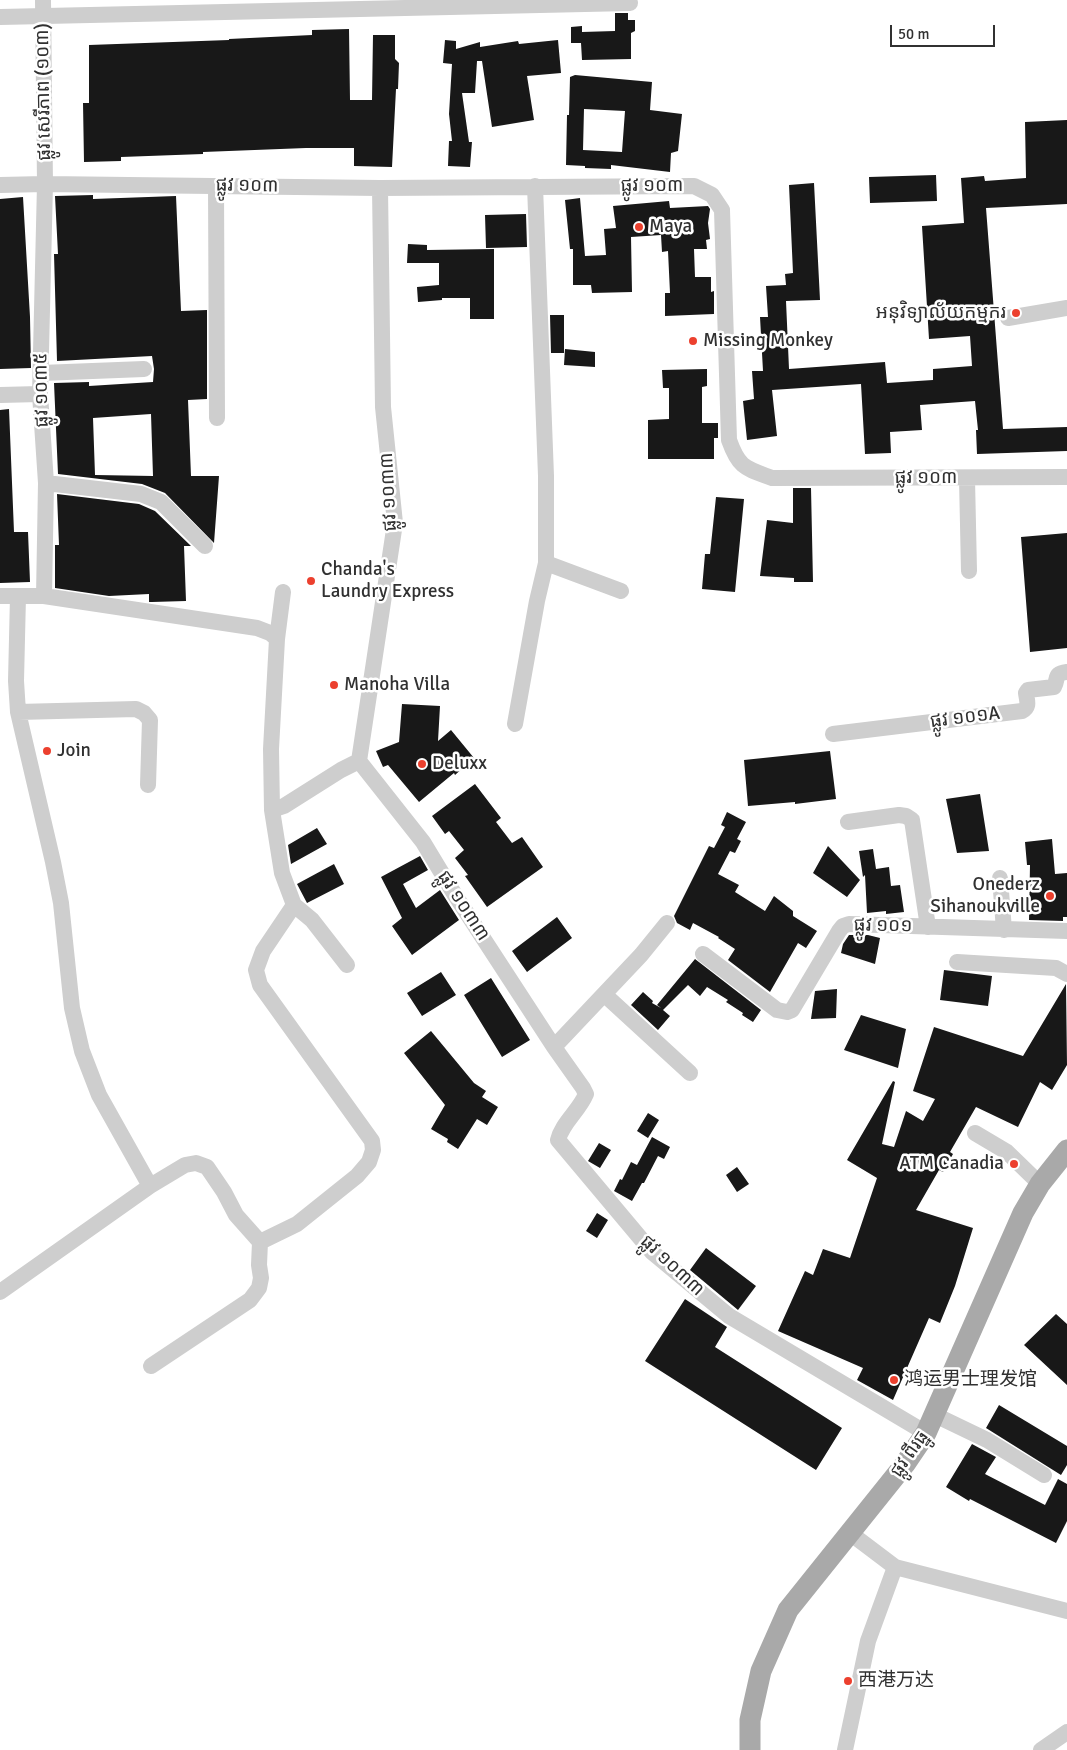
<!DOCTYPE html>
<html>
<head>
<meta charset="utf-8">
<style>
  body { margin:0 }
  #map { position:relative; width:1067px; height:1750px; overflow:hidden; background:#fff; font-family:Signika,sans-serif }
  canvas { display:block }
  .scale { position:absolute; left:890px; top:25px; width:105px; height:22px; box-sizing:border-box; border:2px solid #313131; border-top:0; padding-left:6px; font-size:15px; line-height:18px; white-space:nowrap; color:#313131; -webkit-text-stroke:4px #fff; paint-order:stroke }
</style>
</head>
<body>
<div id="map">
<canvas width="1067" height="1750"></canvas>
<div class="scale">50 m</div>
</div>
<script>
const ctx = document.querySelector('canvas').getContext('2d');
ctx.lineJoin = 'round';
function paint(path, color) {
  ctx.fillStyle = color;
  ctx.fill(path, 'evenodd');
}
function strokePath(path, color, width, dash) {
  ctx.strokeStyle = color;
  ctx.lineWidth = width;
  ctx.lineCap = dash ? 'butt' : 'round';
  ctx.setLineDash(dash || []);
  ctx.stroke(path);
}
function write(font, color, halo, rows, align = 'center') {
  ctx.font = font + ' Signika,"Noto Sans SC","Noto Sans Khmer",sans-serif';
  ctx.lineWidth = 5;
  ctx.setLineDash([]);
  ctx.textBaseline = 'middle';
  ctx.strokeStyle = halo;
  ctx.fillStyle = color;
  for (const [text, x, y, turn = 0] of rows) {
    ctx.save();
    ctx.translate(x, y);
    ctx.rotate((+turn || 0) * Math.PI / 180);
    ctx.textAlign = isNaN(turn) ? turn : align;
    if (halo) ctx.strokeText(text, 0, 0);
    ctx.fillText(text, 0, 0);
    ctx.restore();
  }
}
const building = new Path2D(`
  M615,13h13v7h7v11l-4,2v26l-49,1 -1,-17h-10v-16l11,-1v6l33,-1z
  M349,29l1,71h22l1,-65h22v24l4,4 -1,26h-2l-4,78 -38,-1v-18h-48l-103,4v2l-82,3v4l-37,1 -1,-59h6v-58l140,-5v-1l83,-4v-5z
  M445,40l11,1v8l24,-7v5l38,-6 1,3 39,-4 3,33 -34,3 7,44 -42,7 -10,-66h-5l-2,32h-13l7,49h3l-2,25 -22,-1 1,-25h3l-3,-27 3,-50 -9,-1z
  M575,75l77,7 -2,28 32,4 -4,37 -7,2 -1,19 -59,-7v4l-26,-1v-2l-19,-1 1,-50h2l1,-38zM584,109l41,2 -3,41 -39,-2z
  M1067,120v84l-81,4 17,221 64,-2v24l-90,3 -1,-24h2l-3,-29 -55,4 2,25 -32,2 1,21 -26,1 -4,-70 -89,6 5,46 -30,4 -4,-39 11,-2 -2,-28h11l-3,-54h8l-2,-31 20,-1 -1,-11 8,-1 -4,-88 25,-2 6,117 -34,1 3,68 96,-7 2,21 46,-3v-11l39,-3 -2,-30 -41,3 -7,-113 42,-3 -3,-45 23,-2 1,5 41,-3 -1,-56z
  M936,175l1,26 -67,2 -1,-26z
  M93,195v4l83,-3 5,115 26,-1v89l-19,1 3,76h28l-5,67 -49,-50 -23,-9 -84,-10 -4,-91 35,-1v4l64,-4 1,-13 -2,-13 -95,5 -3,-107h4l-3,-58zM151,414l2,62 -58,-1 -2,-57z
  M23,197l7,120 1,51 -31,1v-170z
  M580,198l5,58 21,-1 -2,-26 12,-1 -3,-22 56,-5 1,7 38,-2 2,3 -2,14 2,16 -4,1 1,9h-13l1,28h16v15l3,-1v23l-49,2v-23h5l-2,-42 -6,1 -1,-17 -30,2 1,55 -40,1 -1,-8h-18v-36h-3l-5,-49z
  M526,214l1,33 -41,1 -1,-33z
  M408,244l19,1v5l67,-1v70h-24v-21h-28v2l-24,2 -1,-15 22,-2v-22h-32z
  M550,315h14v38h-13z
  M565,349l30,3v15l-31,-2z
  M707,369v17l-5,1v36h16v15h-4v21h-66v-39l21,-1v-31h-6l-1,-18z
  M9,409l5,123h14l2,50 -30,1v-173z
  M793,488h18l2,94h-19v-4l-34,-2 7,-56 26,3z
  M57,494l82,10 16,7 36,35h-7l2,55 -34,1h-3v-8l-40,2 -54,-8v-43h4z
  M716,497l28,2 -9,93 -33,-3 3,-35h5z
  M1067,533v115l-37,4 -9,-115z
  M402,704l38,2 -2,35 13,-11 23,28 -19,17 -1,-2 -35,29 -31,-37 -5,2 -7,-16 23,-9z
  M830,751l6,48 -41,5v-2l-47,4 -4,-46z
  M475,784l26,34 -5,4 16,21 10,-6 21,30 -56,40 -22,-31 3,-1 -13,-17 9,-8 -15,-19 -4,3 -13,-18z
  M980,794l9,57 -32,2 -11,-54z
  M727,812l19,10 -9,17 4,2 -6,12 -5,-2 -12,23 21,11 -4,7 30,19 9,-15 19,15v5l24,15 -11,17 -8,-5 -28,49 -42,-32 7,-11 -17,-11 1,-1 -26,-14 -3,7 -13,-7 -3,-7 35,-70 5,2 11,-21 -4,-2z
  M317,828l10,16 -36,20 -3,-19z
  M1052,839l3,35 12,-1v44h-4v4l-34,-1 1,-55h-3l-2,-23z
  M828,846l32,34 -13,17 -34,-24z
  M873,849l3,20 13,-2 2,19 9,-1 4,27 -18,2v-3l-19,2 -2,-38 -2,2 -4,-26z
  M420,856l8,14 -25,14 13,24 24,-18 19,30 -47,35 -20,-29 10,-8 -21,-41z
  M334,864l10,20 -37,19 -10,-19z
  M557,917l15,21 -45,34 -15,-21z
  M849,935h19l12,3 -5,26 -34,-11 2,-9z
  M695,959l66,51 -8,12 -11,-7 1,-2 -17,-11 2,-2 -21,-13 -7,9 -12,-11 -25,25 7,6 -12,14 -27,-25 12,-13 10,9 -1,2 9,5 -4,-3z
  M944,970l48,6 -4,30 -48,-6z
  M441,972l15,23 -34,21 -15,-23z
  M491,978l39,62 -28,17 -38,-62z
  M1066,984l1,81 -15,25 -12,-8 -22,45 -42,-20 -26,45 3,2 -10,18 -4,-2 -23,40 57,18 -18,58 -15,37 -11,-5 -36,82 -36,-20 6,-12 -85,-37 27,-60 8,4 10,-26 27,9 27,-80 -30,-18 46,-79 2,1 -13,62 12,3 12,-36 17,10 12,-22 -22,-8 21,-64 89,29z
  M837,989l-1,29 -25,1 4,-28z
  M861,1015l45,14 -8,39 -54,-18z
  M431,1031l43,52 12,8 -4,6 16,10 -11,18 -10,-6 -19,30 -11,-7 1,-3 -17,-10 14,-24 -41,-52z
  M648,1113l11,7 -11,18 -11,-7z
  M652,1137l18,10 -6,12 -6,-3 -14,27h-2l-10,18 -18,-10 6,-12 2,1 9,-18 6,3z
  M599,1143l12,7 -11,18 -12,-7z
  M737,1167l12,17 -12,8 -11,-17z
  M597,1213l11,7 -11,18 -11,-7z
  M706,1248l50,38 -18,24 -48,-40z
  M685,1299l42,28 -12,20 127,81 -26,42 -171,-109z
  M1056,1314l11,10v61l-43,-40z
  M999,1405l68,41v19l-6,10 -75,-47z
  M972,1444l24,13 -11,17 60,31 13,-26 9,5v37l-11,22 -86,-44 -1,2 -23,-14z`);
const minor = new Path2D(`
  M43,0l2,184 -5,210 6,89 -2,113
  M0,17l630,-14
  M0,185l45,-1 335,4 314,-2 18,9 10,15 7,230c10,28 16,28 43,38l295,-1
  M216,186l1,232
  M380,188l3,219 12,116 -36,238 64,81 32,53 99,152 29,41 3,6c-7,17 -24,29 -28,46l94,112 77,64 197,117
  M1008,318l59,-10
  M41,373l103,-4
  M0,395l40,-1
  M967,479l2,92
  M46,483l95,11 20,8 44,44
  M546,563l75,28
  M283,592l-6,47 -6,110 1,61 10,63 12,32 18,15 35,45
  M0,596h44l213,32 13,5 7,6
  M18,596l-2,85 2,31 35,150 8,41 11,105 10,43 17,44 51,91
  M18,712l118,-3 8,4 6,7 -2,65
  M515,724l22,-123 9,-38v-87l-11,-290
  M833,734l189,-23c8,-4 5,-10 4,-18l2,-3 26,-3c5,-10 -1,-13 13,-15
  M272,810l12,-4 57,-36 18,-9
  M848,822l51,-7 7,1 6,4 16,107
  M1000,878l4,52
  M703,954l74,56 10,2 5,-2 47,-79 4,-5 6,-2 218,7
  M957,962l99,6 11,6
  M605,995l85,78
  M554,1047l87,-92 26,-32
  M975,1133l32,19 33,32
  M260,1242l37,-18 60,-48 12,-14 4,-12 -1,-9 -112,-156 -4,-15 7,-19 31,-46
  M0,1292l150,-106 35,-21 11,-2 11,4 17,25 12,23 24,27 -1,23 2,13 -2,10 -9,12 -99,66
  M935,1415l52,25 57,35
  M850,1533l45,34 172,44
  M845,1750l23,-109 27,-74
  M1041,1750l26,-18`);
const major = new Path2D(`
  M750,1750v-30l11,-49 27,-61 117,-146 21,-31 97,-220 17,-29 27,-34`);
const markers = [
  [639,227,5,"#ec402e"],
  [1016,313,5,"#ec402e"],
  [693,341,5,"#ec402e"],
  [311,581,5,"#ec402e"],
  [334,685,5,"#ec402e"],
  [47,751,5,"#ec402e"],
  [422,764,5,"#ec402e"],
  [1050,896,5,"#ec402e"],
  [1014,1164,5,"#ec402e"],
  [894,1380,5,"#ec402e"],
  [848,1681,5,"#ec402e"]
];
const streetNames = [
  ["ផ្លូវ សេរីភាព (១០៣)",44,92,-91],
  ["ផ្លូវ ១០៣",247,186,1],
  ["ផ្លូវ ១០៣",652,186],
  ["ផ្លូវ ១០៣៥",42,390,-91],
  ["ផ្លូវ ១០៣",926,478],
  ["ផ្លូវ ១០៣៣",389,492,-93],
  ["ផ្លូវ ១០១A",965,718,-7],
  ["ផ្លូវ ១០៣៣",463,906,57],
  ["ផ្លូវ ១០១",883,926,1],
  ["ផ្លូវ ១០៣៣",672,1266,43],
  ["ផ្លូវ ពីរធ្នូ",910,1454,-55]
];
const poiNames = [
  ["Maya",649,227],
  ["អនុវិទ្យាល័យកម្មករ",1006,313,"right"],
  ["Missing Monkey",703,341],
  ["Chanda's",321,570],
  ["Laundry Express",321,592],
  ["Manoha Villa",344,685],
  ["Join",57,751],
  ["Deluxx",432,764],
  ["Onederz",1040,885,"right"],
  ["Sihanoukville",1040,907,"right"],
  ["ATM Canadia",1004,1164,"right"],
  ["鸿运男士理发馆",904,1380],
  ["西港万达",858,1681]
];
paint(building, '#181818');
strokePath(minor, '#cecece', 16);
strokePath(major, '#a9a9a9', 21);
for (const [x, y, r, color] of markers) {
  const dot = new Path2D();
  dot.arc(x, y, r, 0, 2 * Math.PI);
  ctx.fillStyle = color;
  ctx.fill(dot);
  strokePath(dot, '#fff', 2);
}
write('19px', '#313131', '#fff', streetNames);
write('19px', '#313131', '#fff', poiNames, 'left');
</script>
</body>
</html>
